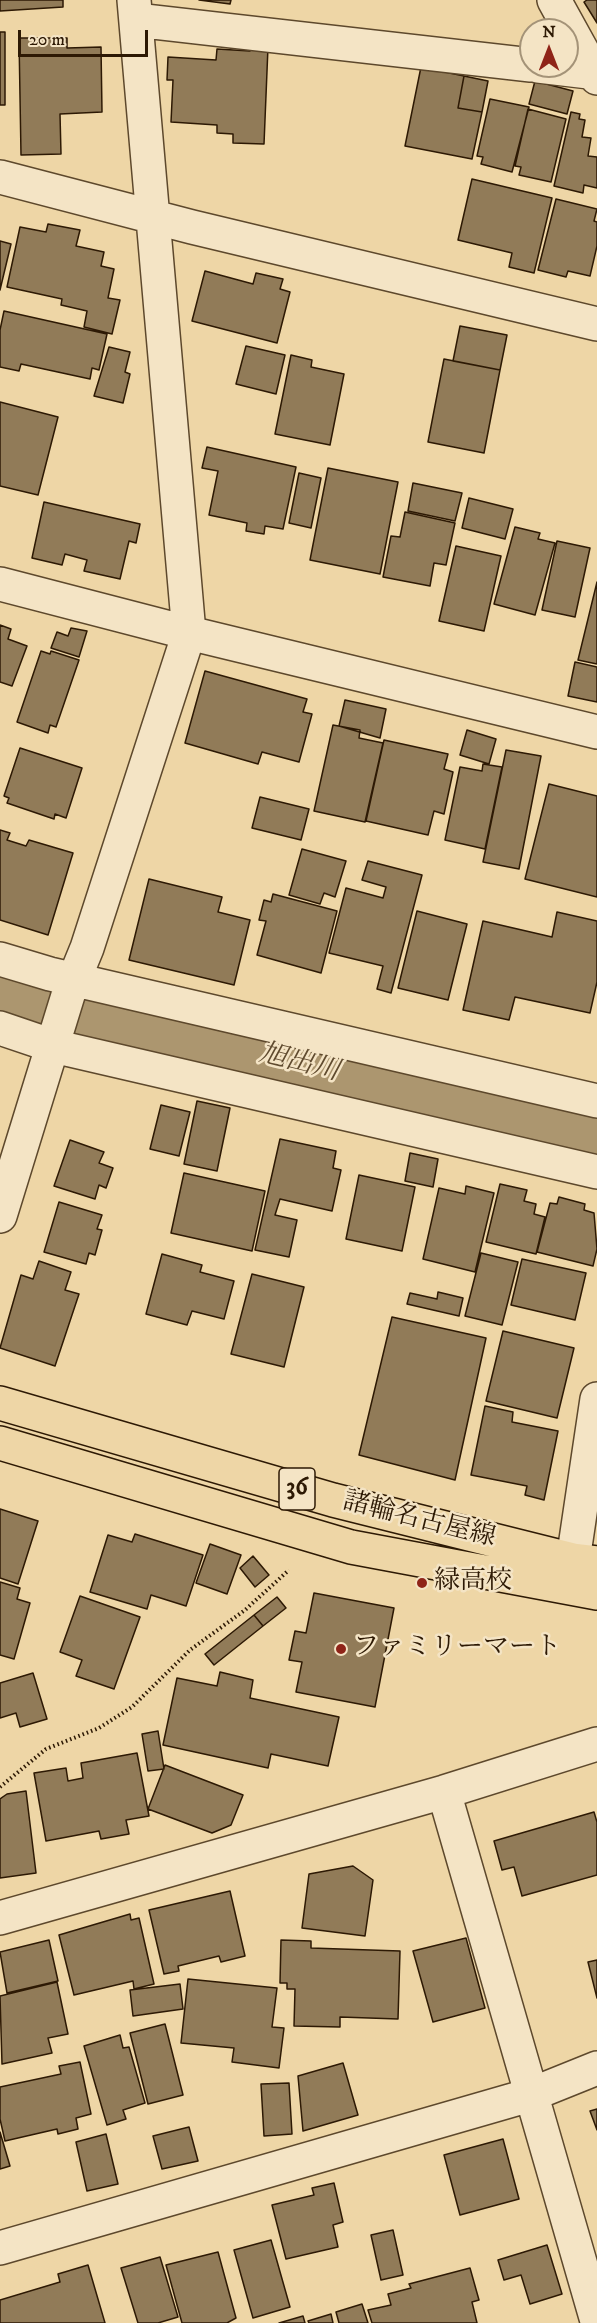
<!DOCTYPE html>
<html>
<head>
<meta charset="utf-8">
<style>
  body { margin:0 }
  #map { position:relative; width:597px; height:2323px; overflow:hidden; background:#eed6a6; font-family:"IM FELL DW Pica",serif }
  canvas { display:block }
  .north { position:absolute; left:519px; top:18px; width:60px; height:60px; box-sizing:border-box; background:#f4e4c5; border:2px solid #a49378; border-radius:50%; rotate:0deg; font-size:16px; font-weight:700; line-height:24px; text-align:center; color:#2d1904 }
  .north::after { content:''; display:block; margin:auto; width:21px; height:27px; background:#8f2418; clip-path:polygon(50% 0,100% 100%,50% 72%,0 100%) }
  .scale { position:absolute; left:18px; top:30px; width:130px; height:27px; box-sizing:border-box; border:3px solid #2d1904; border-top:0; padding-left:8px; font-size:18px; line-height:21px; white-space:nowrap; color:#2d1904; -webkit-text-stroke:4px #f4e4c5; paint-order:stroke }
</style>
</head>
<body>
<div id="map">
<canvas width="597" height="2323"></canvas>
<div class="north">N</div>
<div class="scale">20 m</div>
</div>
<script>
const ctx = document.querySelector('canvas').getContext('2d');
ctx.lineJoin = 'round';
function strokePath(path, color, width, dash) {
  ctx.strokeStyle = color;
  ctx.lineWidth = width;
  ctx.lineCap = dash ? 'butt' : 'round';
  ctx.setLineDash(dash || []);
  ctx.stroke(path);
}
function paint(path, color) {
  ctx.fillStyle = color;
  ctx.fill(path, 'evenodd');
}
function write(font, color, halo, rows, align = 'center') {
  ctx.font = font + ' "IM FELL DW Pica","Noto Serif JP",serif';
  ctx.lineWidth = 5;
  ctx.setLineDash([]);
  ctx.textBaseline = 'middle';
  ctx.strokeStyle = halo;
  ctx.fillStyle = color;
  for (const [text, x, y, turn = 0] of rows) {
    ctx.save();
    ctx.translate(x, y);
    ctx.rotate((+turn || 0) * Math.PI / 180);
    ctx.textAlign = isNaN(turn) ? turn : align;
    if (halo) ctx.strokeText(text, 0, 0);
    ctx.fillText(text, 0, 0);
    ctx.restore();
  }
}
const river = new Path2D(`
  M0,989l33,11 564,138`);
const building = new Path2D(`
  M0,0h63v7l-63,4z
  M199,0h32l-1,4z
  M587,0h10v23l-13,-21z
  M0,32h5v73h-5z
  M19,38h48v10l34,-1 1,65 -42,2 1,40 -40,1z
  M250,45l18,2 -4,97 -31,-1v-9l-16,-1v-8l-46,-3 2,-42h-6l1,-23 48,3 1,-11 33,2z
  M421,67l43,9 -6,32 24,4 -10,47 -67,-13z
  M464,76l24,5 -6,31 -24,-4z
  M535,81l38,10 -6,23 -38,-10z
  M490,99l39,8 -17,65 -31,-8 2,-7 -6,-1z
  M528,109l38,10 -15,63 -32,-7 2,-8 -6,-1z
  M571,112l9,2 -1,5 6,1 -3,17 9,1 -3,18 9,1v31l-13,-3 -1,8 -29,-7z
  M472,179l80,19 -18,75 -25,-6 3,-14 -54,-13z
  M556,199l41,10 -3,12 3,1v24l-7,30 -22,-5 -2,6 -28,-7z
  M48,224l32,6 -4,16 28,6 -3,14 13,3 -6,29 12,2 -8,34 -28,-7 3,-16 -26,-6 1,-6 -55,-12 13,-60 26,5z
  M0,241l11,3 -11,46z
  M205,271l48,13 3,-11 27,6 -3,10 10,3 -13,51 -85,-22z
  M4,311l103,23 -8,36 -7,-2 -2,11 -69,-15 -2,7 -19,-4v-37z
  M460,326l47,9 -7,35 -47,-9z
  M246,346l39,9 -9,39 -40,-10z
  M109,347l21,5 -5,20 5,2 -7,29 -29,-7z
  M291,355l21,5 -1,7 33,7 -14,71 -55,-11z
  M444,359l56,11 -16,83 -56,-11z
  M0,402l58,15 -20,78 -38,-9z
  M207,447l89,20 -13,62 -18,-3 -1,8 -18,-3 1,-8 -38,-8 9,-44 -16,-3z
  M328,468l70,14 -18,92 -70,-14z
  M299,473l22,5 -10,50 -22,-5z
  M413,483l49,10 -7,28 -47,-10z
  M469,498l44,11 -8,30 -43,-11z
  M44,502l96,22 -4,19 -7,-2 -9,38 -36,-8 3,-11 -22,-6 -3,11 -30,-7z
  M405,512l50,11 -9,42 -12,-2 -4,23 -47,-9 8,-41 9,1z
  M515,527l25,6 -2,6 17,4 -20,72 -41,-11z
  M557,541l33,7 -15,69 -33,-7z
  M456,546l45,10 -17,75 -45,-10z
  M597,582v82l-19,-4z
  M0,625l11,4 -3,10 19,7 -15,40 -12,-4z
  M71,628l16,3 -8,26 -28,-9 6,-16 11,4z
  M41,651l9,3 1,-3 28,9 -23,67 -6,-2 -2,8 -31,-11z
  M575,662l22,5v35l-29,-6z
  M205,671l102,28 -4,13 9,2 -13,48 -37,-10 -4,12 -73,-21z
  M345,700l41,9 -6,29 -41,-12z
  M333,725l27,5 -1,8 24,5 -18,79 -51,-11z
  M467,730l29,9 -7,25 -29,-9z
  M384,740l64,14 -4,15 9,3 -9,42 -10,-3 -6,24 -62,-14z
  M20,748l62,20 -16,50 -11,-4 -1,5 -47,-16 2,-5 -5,-2z
  M506,750l35,6 -22,113 -36,-7z
  M483,764l19,3 -17,82 -40,-9 15,-73 22,4z
  M549,784l48,12v101l-72,-18z
  M260,797l49,12 -8,31 -49,-12z
  M0,830l10,3 -3,7 19,6 3,-6 44,13 -25,82 -48,-15z
  M302,849l44,12 -11,36 -11,-4 -4,11 -31,-9z
  M368,861l54,14 -31,118 -14,-4 6,-23 -54,-13 17,-65 37,10 3,-11 -24,-7z
  M149,879l73,18 -4,15 32,8 -16,65 -105,-25z
  M273,894l64,17 -16,62 -64,-18 9,-34 -7,-1 5,-20 7,2z
  M417,911l50,13 -19,76 -50,-12z
  M557,912l40,9v61l-7,31 -75,-16 -6,23 -46,-10 20,-89 69,16z
  M197,1101l33,7 -13,63 -33,-7z
  M161,1105l29,7 -11,44 -29,-7z
  M280,1139l56,12 -3,17 8,2 -9,41 -52,-12 -5,16 22,5 -8,37 -34,-7z
  M70,1140l34,12 -5,11 14,5 -7,20 -7,-3 -4,14 -41,-13z
  M410,1153l28,6 -5,28 -28,-6z
  M184,1173l81,18 -13,60 -81,-18z
  M359,1175l56,12 -13,64 -56,-12z
  M500,1184l27,6 -3,11 12,3 -2,10 11,3 -9,37 -50,-12z
  M466,1186l28,7 -19,79 -52,-13 16,-71 26,6z
  M559,1197l26,7 -1,6 10,3 3,36 -4,17 -56,-14 13,-49 7,1z
  M59,1202l43,13 -5,14 5,1 -7,25 -6,-2 -3,11 -42,-12z
  M481,1253l37,9 -16,63 -37,-9z
  M162,1254l40,11 -2,7 34,9 -10,38 -32,-8 -5,14 -41,-11z
  M522,1259l64,14 -11,47 -64,-15z
  M39,1261l32,11 -6,18 14,4 -24,72 -55,-18 21,-73 12,4z
  M252,1274l52,13 -20,80 -53,-13z
  M438,1292l25,6 -4,18 -52,-12 3,-11 27,6z
  M392,1317l94,21 -31,142 -96,-25z
  M503,1331l71,17 -17,70 -71,-17z
  M485,1406l28,6 -1,10 46,9 -14,69 -19,-5 2,-9 -56,-11z
  M0,1509l38,12 -20,63 -18,-6z
  M135,1534l68,21 -17,51 -35,-11 -4,14 -57,-17 18,-57 24,7z
  M210,1544l31,11 -14,39 -31,-11z
  M253,1556l16,19 -14,12 -15,-19z
  M0,1582l20,6 -3,11 13,4 -16,56 -14,-4z
  M314,1593l80,15 -19,99 -79,-15 6,-30 -13,-2 6,-29 11,2z
  M80,1596l60,21 -26,72 -38,-13 6,-16 -22,-8z
  M277,1597l9,11 -23,18 -9,-11z
  M254,1615l9,11 -49,39 -9,-11z
  M220,1672l33,8 -3,18 89,19 -11,49 -57,-12 -3,14 -105,-23 14,-67 40,8z
  M33,1673l14,46 -27,8 -4,-14 -16,5v-35z
  M158,1731l6,38 -16,2 -6,-37z
  M137,1753l12,63 -23,4 3,14 -28,5 -2,-8 -53,10 -12,-68 32,-5 2,13 15,-3 -2,-15z
  M165,1765l78,30 -12,30 -19,8 -64,-24z
  M26,1791l10,82 -36,5v-79l7,-5z
  M594,1812l3,10v53l-75,21 -8,-29 -12,3 -8,-29z
  M353,1866l20,14 -8,56 -63,-8 7,-54z
  M230,1891l15,65 -24,6 -2,-6 -41,10 1,5 -15,3 -15,-64z
  M130,1914l1,6 8,-2 15,66 -20,5 -1,-8 -59,14 -15,-60z
  M466,1938l19,70 -52,14 -20,-71z
  M49,1940l9,41 -51,12 -7,-41z
  M281,1940l30,1v7l89,3 -2,68 -58,-2v10l-46,-1 1,-37h-8v-6h-7z
  M597,1960v38l-9,-36z
  M188,1979l89,9 -5,39 12,1 -5,40 -47,-6 2,-14 -53,-5z
  M57,1982l11,52 -20,4 4,15 -50,11 -2,-68z
  M180,1984l3,25 -50,7 -3,-26z
  M165,2024l18,71 -35,9 -18,-71z
  M120,2035l3,13 6,-1 16,56 -22,7 3,9 -19,6 -23,-79z
  M80,2062l11,52 -15,4 2,11 -20,5 -1,-5 -52,12 -5,-22v-32l61,-13 -2,-8z
  M343,2063l15,52 -55,16 -5,-55z
  M289,2083l3,51 -28,2 -3,-52z
  M597,2109v21l-7,-19z
  M189,2127l9,34 -36,8 -9,-33z
  M0,2132l10,34 -10,3z
  M106,2134l12,50 -31,7 -11,-49z
  M503,2139l16,60 -59,16 -16,-60z
  M334,2183l9,39 -10,3 5,22 -52,12 -14,-54 42,-10 -2,-7z
  M393,2230l10,45 -22,5 -10,-45z
  M271,2240l19,67 -37,11 -19,-68z
  M547,2245l15,49 -32,10 -9,-29 -17,5 -6,-20z
  M218,2252l18,66 -9,5h-45l-16,-58z
  M160,2257l18,60 -20,6h-20l-17,-55z
  M88,2265l17,58h-105v-23l60,-18 -2,-8z
  M470,2268l9,32 -7,2 5,21h-105l-4,-13 23,-5 -3,-11 23,-6 -2,-4z
  M362,2304l6,19h-29l-3,-11z
  M331,2314l2,9h-24l-1,-2z
  M303,2316l2,7h-26z`);
const path = new Path2D(`
  M0,1787l46,-38 53,-21 33,-21 58,-57 55,-40 44,-40`);
const minor = new Path2D(`
  M554,0l43,78
  M136,20l395,45
  M538,66l59,7
  M0,177l192,50 405,97
  M0,584l189,49 408,99
  M0,959l50,15 547,127
  M0,1028l53,18 544,126
  M0,1216l69,-224 18,-44 102,-315 -55,-633
  M569,1587l28,-188
  M444,1792l153,529
  M0,1918l444,-126 153,-48
  M0,2248l530,-153 67,-27`);
const primary = new Path2D(`
  M0,1403l333,97 240,60 24,3
  M0,1443l351,104 246,46`);
const markers = [
  [422,1583,6,"#8f2418"],
  [341,1649,6,"#8f2418"]
];
const shields = [
  [297,1489,36]
];
const shieldNames = [
  ["36",297,1489]
];
const streetNames = [
  ["諸輪名古屋線",419,1521,14]
];
const poiNames = [
  ["緑高校",434,1583],
  ["ファミリーマート",353,1649]
];
const waterNames = [
  ["旭出川",299,1064,14]
];
strokePath(river, '#ac966f', 78);
paint(building, '#917b58');
strokePath(building, '#2d1904', 1.5);
strokePath(minor, '#5d482c', 36);
strokePath(primary, '#2d1904', 36);
strokePath(path, '#2d1904', 4, [1.5, 3]);
strokePath(minor, '#f4e4c5', 33);
strokePath(primary, '#eed6a6', 33);
for (const [x, y, r, color] of markers) {
  const dot = new Path2D();
  dot.arc(x, y, r, 0, 2 * Math.PI);
  ctx.fillStyle = color;
  ctx.fill(dot);
  strokePath(dot, '#f4e4c5', 2);
}
for (const [x, y, w] of shields) {
  const box = new Path2D();
  box.roundRect(x - w / 2, y - 21, w, 42, 4.5);
  ctx.fillStyle = '#f4e4c5';
  ctx.fill(box);
  strokePath(box, '#2d1904', 1.5);
}
write('bold 24px', '#2d1904', null, shieldNames);
write('26px', '#2d1904', '#f4e4c5', streetNames);
write('26px', '#2d1904', '#f4e4c5', poiNames, 'left');
write('italic 27px', '#604b2f', '#f4e4c5', waterNames);
</script>
</body>
</html>
